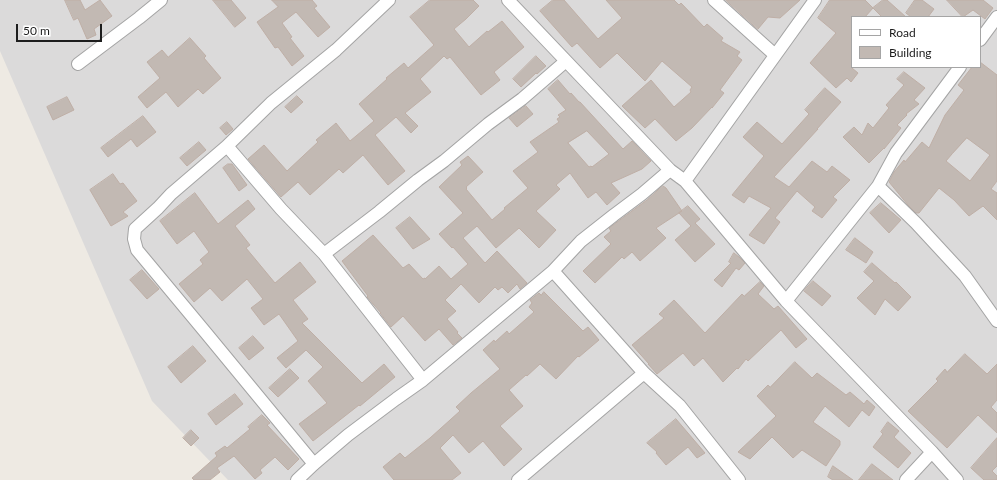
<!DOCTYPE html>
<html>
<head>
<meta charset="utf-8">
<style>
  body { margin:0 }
  #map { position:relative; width:997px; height:480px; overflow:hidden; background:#eeeae3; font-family:Lato,sans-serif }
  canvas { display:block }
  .legend { position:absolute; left:851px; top:16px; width:130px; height:52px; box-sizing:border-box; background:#fff; border:1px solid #a5a5a5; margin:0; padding:5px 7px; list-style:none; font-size:12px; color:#1d1d1d }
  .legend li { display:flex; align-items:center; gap:8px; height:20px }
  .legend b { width:20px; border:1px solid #a5a5a5 }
  .scale { position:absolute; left:16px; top:24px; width:86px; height:18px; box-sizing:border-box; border:2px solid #1d1d1d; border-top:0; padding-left:5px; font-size:12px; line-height:14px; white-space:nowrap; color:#1d1d1d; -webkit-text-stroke:3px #fff; paint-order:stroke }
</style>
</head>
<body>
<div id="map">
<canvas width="997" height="480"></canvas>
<ul class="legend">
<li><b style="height:5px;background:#fff"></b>Road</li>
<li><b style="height:11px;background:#c2b9b3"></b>Building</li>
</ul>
<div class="scale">50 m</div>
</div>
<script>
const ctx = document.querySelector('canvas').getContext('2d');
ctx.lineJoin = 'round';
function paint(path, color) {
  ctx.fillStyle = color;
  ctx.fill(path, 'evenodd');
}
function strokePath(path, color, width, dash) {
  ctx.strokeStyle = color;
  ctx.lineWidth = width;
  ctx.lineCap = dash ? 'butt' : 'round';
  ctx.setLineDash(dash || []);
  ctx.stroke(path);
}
const residential = new Path2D(`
  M0,0h997v480h-769l-76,-79 -152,-350zM852,17h128v50h-128z`);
const building = new Path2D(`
  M65,0h15l5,10 15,-10 12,16 -18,13 2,6 -9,4 -9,-21 -4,2z
  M213,0h18l15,18 -11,9z
  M272,0h40l5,6 -3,2 16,19 -12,10 -22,-25 -14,11 10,14 -2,1 14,18 -12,10 -14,-19 -3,1 -18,-26 21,-15z
  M430,0h43l6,6 -13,13 -12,10 15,18 18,-16 1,1 14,-11 22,26 -30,25 6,8 -19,15 -31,-38 -3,2 -3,-3 -24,23 11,13 -26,21 13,13 -7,7 -15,-16 -21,18 30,36 -17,14 -25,-30 -20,18 -4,-4 -29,26 -12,-13 -17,15 -33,-38 16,-14 23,26 31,-29 -2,-2 20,-17 14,18 24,-20 -15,-17 28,-25 -1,-1 18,-15 4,5 26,-23 -24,-28z
  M553,0h11l34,39 24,-21 -16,-18h68l5,5 2,-2 23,24 3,-3 16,14 -2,3 19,11 -3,4 5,4 -22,30 4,3 -12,15v-1l-20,21 -16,13 -21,-22 -10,9 -23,-22 29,-26 23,27 17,-15 -1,-2 2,-3 -30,-26 -17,20 -28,-28 -17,15 -23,-25 -5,4 -32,-36z
  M726,0h74l-20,18 -12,-1 -10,12z
  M830,0h35l8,8 -8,9h-13v51l6,5 -7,9 -4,-4 -11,10 -26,-25 26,-30 -18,-15z
  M883,0h4l19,17h-24l-9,-9z
  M915,0h7l12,9 -6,8h-17l-5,-4z
  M947,0h36l10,8 -8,11 -12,-9 -10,7z
  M190,38l16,18 -2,2 17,20 -18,16 -5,-5 -20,18 -12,-15 -19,16 -9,-11 22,-19 -13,-16 15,-12 6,7z
  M536,56l10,10 -9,8 -1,-1 -15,14 -8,-8z
  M980,62l17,13v106l-6,8 6,4v27l-14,-14 -14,10 -15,-16 -15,-12 -20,25h-3l-8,-8 -19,-23 5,-10 10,-12 1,2 17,-20 7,6 16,-33 19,-25 -6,-5 14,-18h8zM967,138l23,17 -20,26 -24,-20 6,-7z
  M904,72l21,16 -11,12 5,4 -13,10 1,1 -10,10 4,3 -17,21v-1l-15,15 -26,-26 11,-10 8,8 6,-12 5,5 16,-20 -3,-3 18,-20 -7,-6z
  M558,80l12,14 1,-1 8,9h1l43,47 9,-8 19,20 -9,8 -31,14 9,10 -13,12 -11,-13 -8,6 -18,-25 -14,12 4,4 -24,22 20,19 -17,18 -20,-20 -23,20 -19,-22 -14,12 22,25 12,-12 30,32 -7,6 -3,-5 -9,9 -6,-6 -4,3 -3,-3 -16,16 -18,-19 -16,16 11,11 -9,8 11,13 -1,1 5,5 -9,7 -14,-16 -14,12 -22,-25 -12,11 -11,-14h1l-14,-16 1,-1 -26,-35 12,-10 19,-16 30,33 6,-4 14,15 2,-1v1l14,-13 12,13 17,-15 -15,-17 -1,1 -13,-14 24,-21 -24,-26 23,-22 -2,-3 8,-6 15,16 -17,15 1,1 -1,1 26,31 13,-11 -1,-1 24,-20 -15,-17 25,-19 -8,-10 29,-20 -2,-3 3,-2 -2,-2 8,-5 -18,-21zM587,131l22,23 -17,13 -1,-1 -2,1 -21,-24z
  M825,88l16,14 -24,27h1l-44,48 15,10 23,-26 15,11 5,-6 18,14 -17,17 4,3 -15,18 -10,-7 3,-4 -18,-16 -22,27 5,4 -16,22 -15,-9 22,-27 -22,-12 -5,7 -12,-8 32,-39 -21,-19 14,-15 25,22 27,-30 -4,-4z
  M297,96l6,6 -12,11 -6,-6z
  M67,97l7,13 -21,10 -6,-13z
  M526,106l7,8 -16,13 -8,-9z
  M143,116l13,16 -19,15 -6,-8 -23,18 -7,-9z
  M227,122l6,7 -7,6 -6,-7z
  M199,142l7,8 -19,16 -7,-8z
  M228,164h4l15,21 -8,6 -16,-23z
  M113,174l7,10 3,-1 14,18 -14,11 5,4 -17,10 -21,-36z
  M663,186l3,2 16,23 -26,17 10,10 -26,23 -8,-9 -8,7 -2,-2 -27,26 -12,-12 28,-27 -7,-7 7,-6 -2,-3 38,-28z
  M195,193l23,31 30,-24 7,9 -20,17 15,19 -4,3 29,35 25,-21 16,20 -23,18 15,19 -6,4 60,60 22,-19 11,13 -35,29 -1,-1 -46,36 -14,-17 28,-21 -19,-22 15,-14 -17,-17 -20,18 -9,-10 21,-17 -19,-27 -15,11 -13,-17 12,-9 -16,-20 -25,22 -12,-13 -16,14 -15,-18 24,-20 -3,-4 9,-8 -15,-21 -17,13 -17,-23z
  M881,203l20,17 -12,13 -19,-20z
  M688,206l12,13 -5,4 20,21 -20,18 -20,-22 16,-14 -12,-13z
  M410,217l20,22 -17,10 -17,-21z
  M855,238l18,14 -7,11 -20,-13z
  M734,253l5,4 6,6 -6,7 -3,-2 -14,19 -8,-7 17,-17 -2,-1z
  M872,263l23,20 1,-1 15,15 -13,14 -13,-12 -10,16 -18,-17 17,-17 -10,-9z
  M142,270l17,19 -12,10 -17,-19z
  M813,281l18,15 -9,10 -18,-15z
  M760,282l4,4 -6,8 16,15 4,-3 29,33 -11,9 -15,-18 -33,31 -2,-2 -8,10 -1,-1 -14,14 -20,-24 -9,8 -11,-13 -26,21 -9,-10h1l-17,-19 32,-27 -5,-4 15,-14 31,33 37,-39 2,2z
  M544,292l39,39 5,-4 11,13 -20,17 -1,-1 -22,23 -16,-15 -13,12 -1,-1 -17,15 14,16 -23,20 22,23 -18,17 -21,-25 -14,12 -16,-18 -13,13 21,25 -9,7h-58l-11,-13 17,-14 5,5 25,-20 30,-27 -4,-4 15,-14 29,-24 -17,-19 11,-10 1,2 12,-11 2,3 25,-22 -5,-5 3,-4 -2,-3 9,-7 2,2z
  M253,336l11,12 -15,12 -10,-12z
  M193,346l13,15 -25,22 -13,-16z
  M965,354l22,20 10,-10v36l-6,7 6,6v20l-19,-18 -31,33 -39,-37 30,-30 -2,-2 9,-10 2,3z
  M795,362l17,16 5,-5 29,22 4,-3 14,12 3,-4 8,7 -6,9 -7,-6 -13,17 -24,-21 -12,16 27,19v4l-14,21 -24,-16 -9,8 -21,-21 -22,22 -12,-7 38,-36 -19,-20 11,-11 2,2z
  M290,369l9,9 -21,19 -9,-9z
  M235,394l8,10 -27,21 -8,-11z
  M262,415l8,8 -3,2 32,34 -11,11 -13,-13 -15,13 2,3 -7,6 -21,-23 -17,12 3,4 -10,8h-16l-2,-2 25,-22 -2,-3 10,-7 2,2 23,-19 -2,-2z
  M676,419l29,34 -8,5 -9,-11 -22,18 -10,-12 1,-1 -10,-9z
  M888,422l11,9 -5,6 17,16 -13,15 -25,-21 10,-13 -2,-2z
  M191,430l8,8 -8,8 -8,-8z
  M997,438v28l-5,5 5,5v4h-13l-13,-12z
  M872,464l21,16h-34z
  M833,466l20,14h-20l-5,-3z`);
const minor = new Path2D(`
  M389,0l-53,50 -65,53 -44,43 -56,48 -13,14 -23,21 -1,10 3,11 69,83 108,131 34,-29 48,-36 27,-19 130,-109 28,-30 33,-26 28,-21 28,-24
  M508,0l162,170 15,11 101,120 146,151 25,28
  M714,0l61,55
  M980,40l17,-23
  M78,64l61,-46 22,-18
  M227,146l54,63 43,45 99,126
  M685,181l130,-181
  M878,186l38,37 49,53 32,45
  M324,254l55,-42 39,-32 26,-19 44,-37 34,-25 44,-38
  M553,271l91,102 36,33 59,74
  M786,301l92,-115 18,-33 64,-86
  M297,480l17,-16
  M518,480l126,-107
  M906,480l26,-28`);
paint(residential, '#dbdada');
paint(building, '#c2b9b3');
strokePath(building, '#bfafa6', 1);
strokePath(minor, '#a4a4a4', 14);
strokePath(minor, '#fff', 12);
</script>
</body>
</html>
